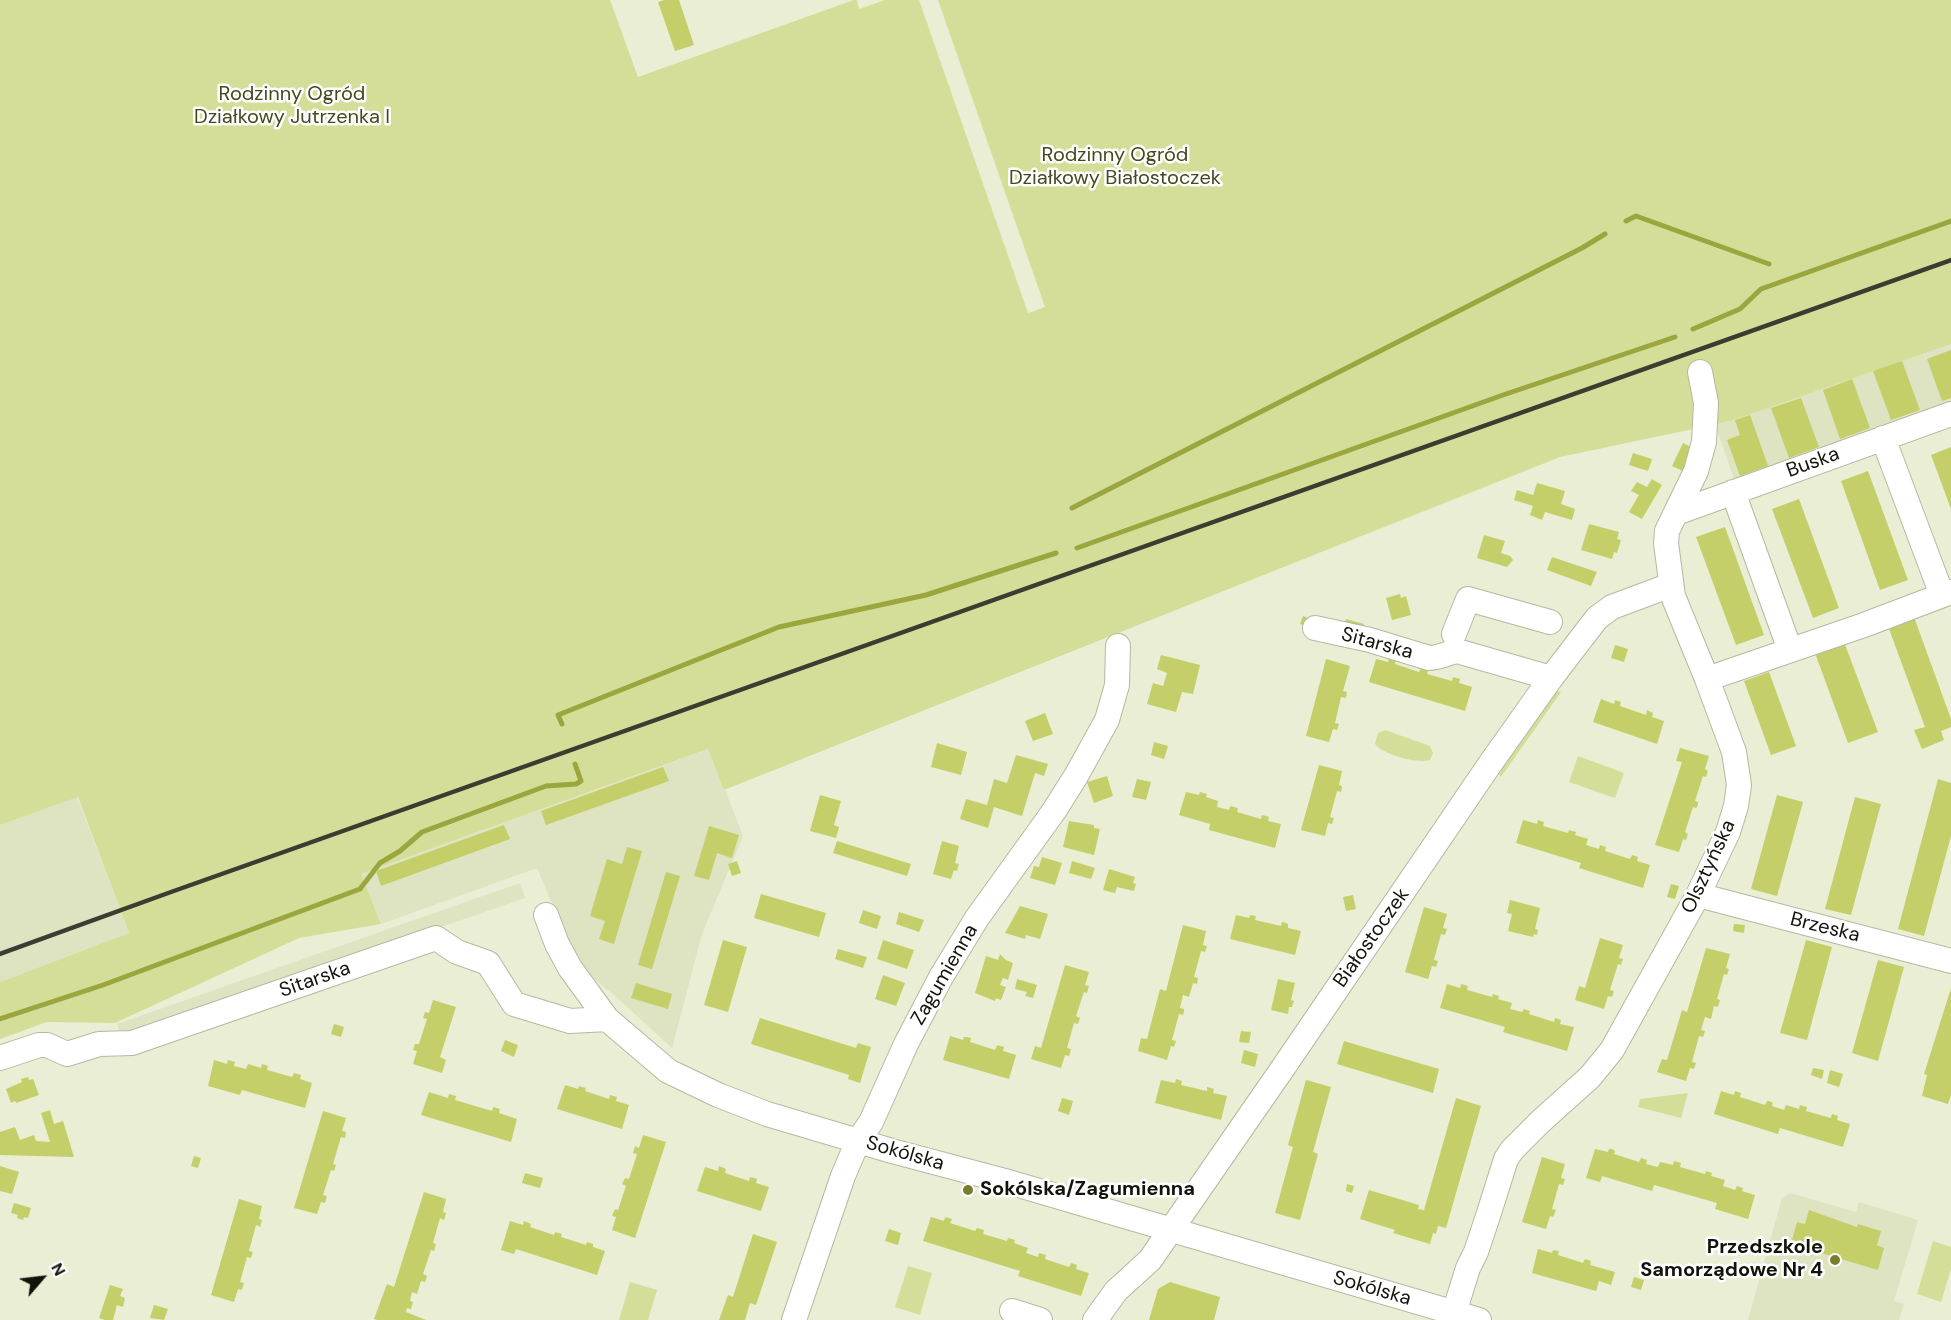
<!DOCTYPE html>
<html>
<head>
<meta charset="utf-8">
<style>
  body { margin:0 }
  #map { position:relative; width:1951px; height:1320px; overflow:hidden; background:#e9eed4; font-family:"DM Sans",sans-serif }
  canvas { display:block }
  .north { position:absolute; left:12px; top:1248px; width:60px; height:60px; -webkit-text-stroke:4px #fff; paint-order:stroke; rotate:62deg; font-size:16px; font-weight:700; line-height:24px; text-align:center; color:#12130a }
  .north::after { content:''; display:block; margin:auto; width:21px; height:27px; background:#12130a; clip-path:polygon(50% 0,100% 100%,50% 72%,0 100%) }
</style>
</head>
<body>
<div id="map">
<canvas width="1951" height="1320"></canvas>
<div class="north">N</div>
</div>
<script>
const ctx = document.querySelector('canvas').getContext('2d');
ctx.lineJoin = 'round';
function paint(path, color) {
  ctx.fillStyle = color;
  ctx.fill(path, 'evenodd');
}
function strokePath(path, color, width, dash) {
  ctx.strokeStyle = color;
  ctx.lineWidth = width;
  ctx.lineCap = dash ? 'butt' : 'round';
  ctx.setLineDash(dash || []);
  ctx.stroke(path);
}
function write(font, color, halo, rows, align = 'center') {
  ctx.font = font + ' "DM Sans",sans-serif';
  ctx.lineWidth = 5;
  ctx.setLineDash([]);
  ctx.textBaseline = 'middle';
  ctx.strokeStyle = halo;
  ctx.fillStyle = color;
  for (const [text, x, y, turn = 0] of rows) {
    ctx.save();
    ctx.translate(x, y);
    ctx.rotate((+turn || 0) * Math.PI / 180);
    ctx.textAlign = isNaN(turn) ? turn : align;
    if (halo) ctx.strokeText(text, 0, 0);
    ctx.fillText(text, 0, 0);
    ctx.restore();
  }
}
const built = new Path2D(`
  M1951,344v65l-214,78 -22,-62 16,-4z
  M709,749l34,87 -41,98 -30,114 -58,-53 -21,-17 -25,-37 -31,-73 -156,56 -20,-50z
  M77,797l52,136 -129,49v-157z
  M520,883l5,15 -403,139 -5,-13z
  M1790,1193l66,19 3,-10 59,18 -24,81 10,3 -5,16h-151l34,-122z`);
const green = new Path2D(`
  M0,0h610l28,77 216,-77h3l2,9 26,-9h34l109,313 17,-6 -107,-307h1013v344l-220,77 -171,36 -836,333 -16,-41 -347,125 20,50 -82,14 -184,85 -68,-1 -47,17v-57l129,-49 -51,-136 -78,28z
  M1552,689l9,3 -60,85 -5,-6z
  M1385,730l45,16 3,7 -3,7c-13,4 -46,-5 -55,-16l3,-11z
  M1578,756l46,17 -9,25 -46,-16z
  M1688,1093l-7,25 -43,-11 2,-8z
  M1933,1241l18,6v22l-10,33 -24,-8z
  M908,1266l24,7 -12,42 -25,-8z
  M630,1282l27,8 -9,30h-29z`);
const stream = new Path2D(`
  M1626,221l10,-5 133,48
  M1693,329l47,-20 21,-20 190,-68
  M1072,508l510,-260 23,-14
  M1077,548l426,-153 172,-58
  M562,724l-4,-9 221,-88 147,-32 130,-42
  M0,1019l103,-34 257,-96 20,-26 20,-12 22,-19 124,-46 30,-2 5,-3 -6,-17`);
const building = new Path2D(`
  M664,0h15l15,45 -19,6 -17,-49z
  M1951,350v48l-9,3 -15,-42z
  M1902,361l18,49 -29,10 -18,-49z
  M1852,379l18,49 -30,11 -17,-49z
  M1801,398l18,49 -30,11 -18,-50z
  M1750,415l18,51 -28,10 -13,-36 13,-5 -5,-15z
  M1683,443l12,6 -10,23 -13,-6z
  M1951,447v62l-20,-54z
  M1633,453l19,6 -4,12 -19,-6z
  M1868,471l40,109 -28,10 -39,-109z
  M1652,479l10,6 -20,34 -13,-7 10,-17 -8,-4 6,-9 10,5z
  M1537,483l28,8 -4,13 14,5 -3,11 -27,-8 -3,8 -12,-5 3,-9 -19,-6 3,-10 16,5z
  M1799,499l40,109 -26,10 -41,-109z
  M1589,524l30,8 -2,7 4,1 -4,13 -3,-1 -2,7 -31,-9z
  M1725,527l39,108 -28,10 -40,-108z
  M1484,535l21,6 -4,12 9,3 3,4 -6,7 -30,-9z
  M1552,557l45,15 -6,14 -44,-16z
  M1400,594l1,4 5,-2 5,19 -19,5 -6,-22z
  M1303,616l12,5 -2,7 -13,-4z
  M1914,617l37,102v8l-10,4 3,9 -22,9 -8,-19 11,-3 -37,-101z
  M1346,619l18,5 -2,8 -18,-5z
  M1844,642l34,90 -30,11 -33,-90z
  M1615,645l13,4 -4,13 -13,-4z
  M1161,655l39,10 -7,29 -11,-2 -6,20 -29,-8 6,-21 10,3 4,-13 -10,-4z
  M1389,658l7,2 -1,4 24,8 2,-4 7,2 -1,4 25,7 1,-4 7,2 -1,4 13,4 -7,24 -96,-29 7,-23 12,3z
  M1326,659l24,7 -7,25 4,1 -1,6 -5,-1 -6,26 4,1 -2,6 -4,-1 -4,13 -23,-6z
  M1769,672l27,74 -25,9 -27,-74z
  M1601,699l13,5 1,-4 6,2 -1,4 26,9 1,-5 6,3 -1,4 12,4 -7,23 -64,-22z
  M1045,713l8,21 -20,7 -8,-20z
  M1154,742l14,4 -4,13 -13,-4z
  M937,743l30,9 -6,23 -30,-8z
  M1680,748l29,8 -4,13 3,2 -2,6 -3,-1 -8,25 3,1v3l-2,3 -3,-1 -8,25 3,2 -2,6 -3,-1 -4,13 -24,-7 27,-83 -6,-1z
  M1016,755l32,9 -4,12 -9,-3 -13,43 -28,-9 -6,21 -28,-9 6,-20 21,6 7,-26 13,4z
  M1319,765l23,6 -3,14 3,1 -1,6 -4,-1 -7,26 4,1 -2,6 -4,-1 -3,13 -24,-6z
  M663,767l6,14 -123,44 -5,-14z
  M1107,776l6,20 -19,7 -7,-21z
  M1137,779l14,3 -5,18 -14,-3z
  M1938,779l13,4v53l-27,100 -26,-7z
  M1186,792l13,3 1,-3 7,2 -1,3 12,4 -1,6 12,3 1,-4 8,2 -1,4 24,7 1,-4 4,1 3,1 -1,4 13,3 -6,24 -66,-18 1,-6 -31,-9z
  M820,795l21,6 -7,24 5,2 -3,11 -26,-7z
  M1777,795l26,7 -26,94 -26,-7z
  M1855,797l26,7 -30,111 -26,-6z
  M1523,820l14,4 1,-4 6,2 -1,4 25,7 1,-3 7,2 -1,3 13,4 -2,6 13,4 1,-4 6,2 -1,4 25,8 2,-4 6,2 -1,4 13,4 -7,23 -64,-20 2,-5 -65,-20z
  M1069,821l25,4v3l6,1 -6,26 -31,-8z
  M504,825l6,14 -129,47 -5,-15z
  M709,826l30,9 -7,23 -15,-5 -8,27 -15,-4z
  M837,841l74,23 -4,12 -74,-23z
  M942,841l17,5 -4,17 4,1 -2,7 -3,-1 -3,9 -18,-5z
  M627,847l15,4 -28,93 -15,-5 6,-18 -15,-5 17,-57 15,5z
  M1042,857l20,6 -7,22 -25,-7 4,-12 5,1z
  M737,861l4,12 -9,3 -4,-12z
  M1072,861l23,7 -4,11 -22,-6z
  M1109,869l26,8 -2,6 3,1 -2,7 -17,-4 -2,6 -12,-3z
  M666,872l14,4 -28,93 -14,-4z
  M1671,884l8,2 -4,13 -8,-2z
  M761,894l65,19 -7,24 -65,-19z
  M1353,895l3,14 -10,2 -3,-14z
  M1510,900l30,8 -5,21 3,1 -1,5 -3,-1 -1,3 -25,-6 4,-17 -5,-1z
  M1020,906l28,8 -8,25 -14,-4 -1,4 -20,-6z
  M1424,907l23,7 -4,14 4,1 -2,6 -4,-1 -7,26 4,1 -2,6 -4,-1 -4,13 -23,-7z
  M863,910l18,6 -4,13 -18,-6z
  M899,912l25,8 -5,12 -23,-8z
  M1236,915l13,3 1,-3 6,1 -1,4 26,6 1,-4 4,1 2,1v4l13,3 -6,24 -65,-16z
  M1734,924l11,1 -1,8 -11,-2z
  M1183,925l23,6 -3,14 4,1 -2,6 -4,-1 -7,26 4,1 -1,6 -4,-1 -4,14 -6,-2 -3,13 4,1v2l-1,4 -4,-1 -7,26 4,1 -2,6 -3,-1 -4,14 -29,-9 3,-13 6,1 13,-50 6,2z
  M1600,938l23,7 -4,13 4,1 -2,6 -3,-1 -8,26 4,1 -2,6 -4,-1 -4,13 -29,-9 4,-14 6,2z
  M723,940l24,7 -19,65 -24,-7z
  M883,940l31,10 -7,19 -30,-10z
  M1806,940l26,7 -25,93 -27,-7z
  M1706,948l24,6 -4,14 3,1 -2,6 -3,-1 -7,25 3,1 -2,7 -4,-1 -3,13 -6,-2 -4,13 4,1 -2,6 -4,-1 -7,26 4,1 -2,6 -4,-1 -4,13 -29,-9 5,-13 5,1 15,-50 5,2z
  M838,949l29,8 -4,11 -28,-9z
  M1000,954l6,6 7,3 -5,17 -5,-2 -3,7 6,2 -5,13 -5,-2 -1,3 -20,-8 11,-37 12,4z
  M1878,960l26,7 -26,94 -26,-8z
  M1065,965l24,7 -4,13 4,1 -2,7 -3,-1 -8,24 4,2 -2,6 -4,-1 -7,25 4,1 -1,4 -1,3 -4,-1 -4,13 -30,-9 4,-13 6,2z
  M883,975l22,8 -9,23 -21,-7z
  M1017,979l20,6 -4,13 -8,-2 2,-4 -12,-3z
  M1278,979l17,4 -4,17 3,1 -2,6h-3l-1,7 -17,-4z
  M636,983l36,11 -4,15 -37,-11z
  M1447,984l13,4 1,-4 7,2 -1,4 25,7 1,-3 6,2 -1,3 14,4 -2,6 12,3 2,-3 6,2 -1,3 25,8 1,-4 6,2 -1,4 14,3 -7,24 -64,-19 2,-5 -65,-19z
  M1951,988v107l-3,9 -26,-8 5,-21 -3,-1z
  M433,1000l23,7 -16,50 6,3 -4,13 -29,-9 4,-13 -4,-1 2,-6h4l8,-25 -4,-1 2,-6 4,1z
  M760,1018l96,30 2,-5 13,4 -11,36 -12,-4 1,-4 -98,-31z
  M334,1024l10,3 -3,10 -10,-3z
  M1241,1031l10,1 -2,11 -10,-1z
  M950,1036l13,4 1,-3h3l4,1 -1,4 25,8 2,-5 7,2 -1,4 13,4 -7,24 -66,-19z
  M505,1040l13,5 -4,12 -13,-6z
  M1344,1041l95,28 -6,24 -96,-29z
  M1244,1050l14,4 -3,13 -14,-4z
  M214,1060l13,4 1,-4 7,2 -1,4 12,3 2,-5 13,4 1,-4 6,2 -1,4 25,7 2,-4 7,2 -1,4 12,4 -7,25 -63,-18 -2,5 -32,-9z
  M1813,1068l11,2 -2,9 -11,-4z
  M1830,1070l13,4 -4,13 -12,-4z
  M28,1077l1,3 4,-1 6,16 -23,8 -1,-2 -4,2 -5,-14 16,-7 -1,-3z
  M1176,1079l6,2 -1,4 26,6v-4l7,2 -1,4 14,3 -6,24 -66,-17 6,-23 14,3z
  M1306,1080l25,7 -18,65 5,2 -18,66 -25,-7 18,-66 -5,-2z
  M565,1085l13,4 1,-3 3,1 4,1 -1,3 24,8 1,-4 7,2 -1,4 13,4 -7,24 -65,-20z
  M1721,1091l13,4 1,-4 6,2 -1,4 25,8 2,-4h2l4,2 -1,3 12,4 2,-5 13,4 1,-4 7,2 -1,4 25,7 1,-4 6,2 -1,4 13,4 -7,23 -63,-19 -2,6 -64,-20z
  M429,1092l19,6 1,-4 7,2 -1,4 37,11 1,-4 7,2 -1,4 18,6 -6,23 -90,-27z
  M1062,1098l11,3 -4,14 -11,-4z
  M1456,1098l25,8 -35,122 -8,-2 -2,8 -3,-1 -3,11 -37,-11 2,-3 -35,-11 9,-29 50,15 -1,4 6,1z
  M50,1110l4,14 9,-3 11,36 -74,-2v-23l15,-5 5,13 14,-5 2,6 14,1 -9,-29z
  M323,1111l23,7 -4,13 4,1 -1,6 -4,-1 -8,27 3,1 -2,6 -3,-1 -8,25 4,1 -2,7 -4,-1 -4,12 -23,-6z
  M643,1135l23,7 -31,96 -23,-8 4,-13 -4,-1 3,-7 3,1 8,-24 -4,-2 3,-6 4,1 8,-25 -4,-1 1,-3 1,-4 4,2z
  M1595,1149l13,3 1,-3h3l3,2 -1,3 25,8 2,-4 6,2 -1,4 12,3 2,-5 13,3 1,-4 7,2 -1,4 25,7 1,-3 6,2 -1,3 14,4 -2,6 12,4 2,-4 6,2 -1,3 13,4 -7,24 -33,-10 2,-6 -63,-18 -2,6 -50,-15 -2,6 -14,-4z
  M194,1156l7,2 -3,10 -7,-2z
  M1542,1157l23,7 -4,14 4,1 -2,6 -4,-1 -7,25 4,1 -3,7 -3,-1 -4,13 -24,-7z
  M0,1166l19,6 -7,22 -12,-3z
  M719,1166l7,3 -1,4 24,8 1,-4 4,1 3,1 -1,4 13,4 -8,24 -64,-20 8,-24 13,4z
  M525,1173l18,5 -3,10 -18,-5z
  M1347,1184l7,2 -2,7 -6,-2z
  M424,1192l22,7 -3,13 3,1 -2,7 -4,-2 -7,25 3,1 -2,7 -3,-1 -8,24 4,2 -2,6 -4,-1 -4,13 -5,-2 -2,9 3,1 -2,7 -4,-1 -1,4 20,8h-49l-3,-1 13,-35 7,3z
  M239,1199l23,7 -3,13 3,1 -2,7 -4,-2 -7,26 4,1 -2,6 -4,-1 -7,25 4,1 -1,3 -1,4 -4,-1 -4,13 -23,-7z
  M14,1203l17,5 -3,10 -4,-1 -1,3 -6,-2 1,-3 -7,-2z
  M1809,1210l48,17 1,-3 23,7 -4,14 7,3 -6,22 -87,-26 6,-22 8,2z
  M931,1217l13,4 1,-4 7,2 -2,4 25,8 2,-3 7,2 -1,4 24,7 1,-3 7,2 -1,3 14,5 -2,5 12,4 1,-4 7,2 -1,4 24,8 2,-4 6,2 -1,4 13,4 -8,23 -63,-20 2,-5 -97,-30z
  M510,1221l13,4 1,-4 7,3 -1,3 24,8 1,-3 7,2 -1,3 25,8 1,-3 6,2v3l12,4 -8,24 -81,-26 -2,5 -13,-4z
  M889,1229l12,4 -3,12 -13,-4z
  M753,1234l24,8 -21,63 -6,-2 -5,17h-26l9,-25 5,2z
  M1538,1249l14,4 1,-3 6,1 -1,4 25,8 2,-4 6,2 -1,4 25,7 -4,13 -12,-4 -3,10 -64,-18z
  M1634,1277l10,3 -3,10 -10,-3z
  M1170,1282l50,15 -6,23h-65l9,-31z
  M110,1285l13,4 -3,7 5,2 -2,9 -6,-2 -4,15h-8l-6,-2z
  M154,1305l14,4 -4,11 -14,-2z`);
const minor = new Path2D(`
  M1883,438l59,157
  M1733,492l57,158
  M1676,513l275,-99
  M1315,628l55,12 59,18c10,0 18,-5 28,-7l94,27
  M1454,634l14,-35 82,23
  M1707,679l157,-54 87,-33
  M1698,895l253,66
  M546,915l11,29 13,24 37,51 61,52 50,24 49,19 125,37 113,30 474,139
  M0,1058l39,-13h8l20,9 32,-10 33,-1 304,-105 21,14 31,11 26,41 56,17 37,-2
  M1012,1311l28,9
  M1454,1313l14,-45 8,-16 13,-39 17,-54 6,-9 29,-29 49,-44 22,-27 86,-155 30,-63 8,-26 3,-21 -5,-33 -27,-73 -34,-83 -7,-53 1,-12 29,-60 8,-29 2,-39 -6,-31
  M794,1320l49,-144 15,-35 13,-19 35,-78 35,-67 36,-59 77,-107 22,-35 31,-56 10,-35 1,-39
  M1095,1320l21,-29 34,-31 135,-195 205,-301 61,-86 46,-60 15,-11 59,-22`);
const rail = new Path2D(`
  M0,954l171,-62 1780,-632`);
const markers = [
  [968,1190,6,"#777f2a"],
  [1835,1260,6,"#777f2a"]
];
const parkNames = [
  ["Rodzinny Ogród",292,95],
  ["Działkowy Jutrzenka I",292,118],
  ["Rodzinny Ogród",1115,156],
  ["Działkowy Białostoczek",1115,179]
];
const streetNames = [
  ["Buska",1813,463,-20],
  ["Sitarska",1377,644,15],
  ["Olsztyńska",1709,867,-65],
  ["Brzeska",1825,928,14],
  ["Białostoczek",1372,938,-55],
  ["Zagumienna",945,975,-60],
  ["Sitarska",315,980,-19],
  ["Sokólska",905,1154,16],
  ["Sokólska",1372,1289,16]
];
const poiNames = [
  ["Sokólska/Zagumienna",980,1190],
  ["Przedszkole",1823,1248,"right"],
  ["Samorządowe Nr 4",1823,1271,"right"]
];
paint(built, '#dee3c2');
paint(green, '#d5de99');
strokePath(stream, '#9ca63f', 5);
paint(building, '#c4cf6a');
strokePath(minor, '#b5b9a0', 26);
strokePath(minor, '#fff', 24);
strokePath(rail, '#3b3d31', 4.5);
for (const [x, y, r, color] of markers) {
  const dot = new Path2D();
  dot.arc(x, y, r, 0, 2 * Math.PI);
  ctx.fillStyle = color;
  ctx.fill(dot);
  strokePath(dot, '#fff', 2);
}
write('20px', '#45491f', '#fff', parkNames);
write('20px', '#12130a', '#fff', streetNames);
write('bold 20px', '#12130a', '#fff', poiNames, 'left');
</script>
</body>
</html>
